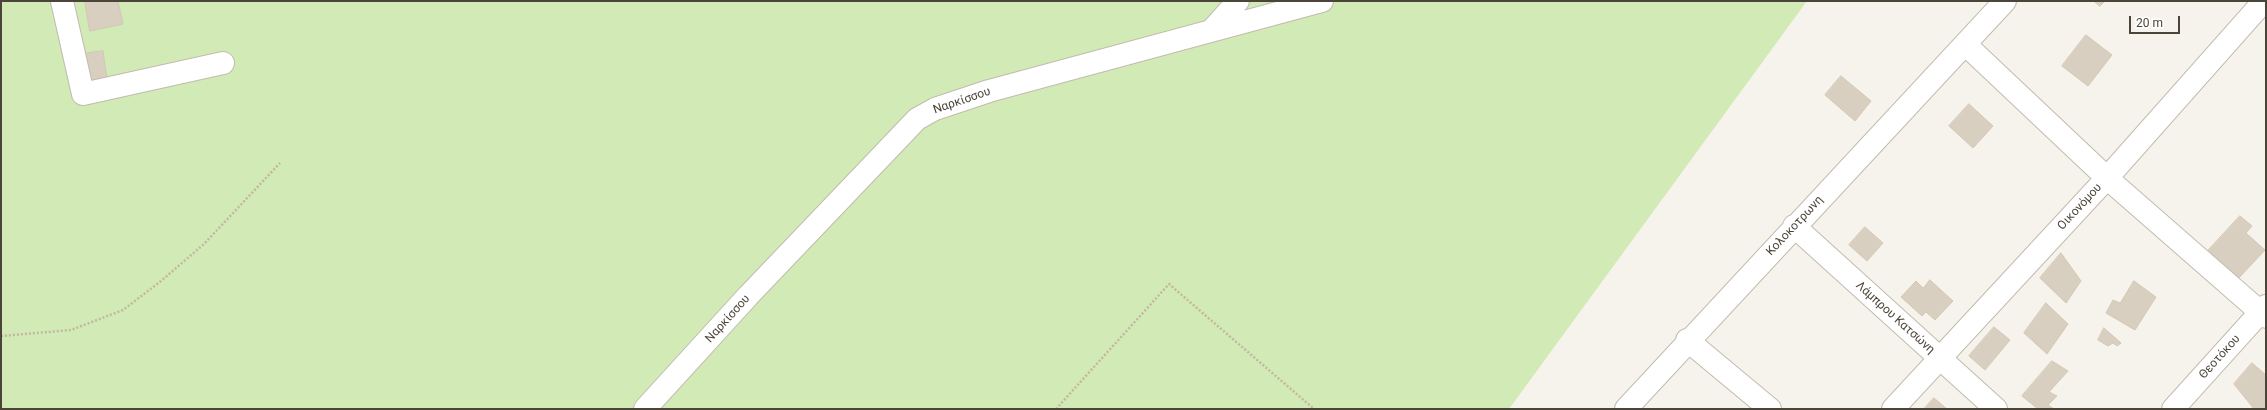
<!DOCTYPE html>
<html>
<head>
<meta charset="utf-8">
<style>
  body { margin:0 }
  #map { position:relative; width:2267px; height:410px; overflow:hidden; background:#f6f3ec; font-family:Roboto,sans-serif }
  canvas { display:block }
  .frame { position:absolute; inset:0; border:2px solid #4b4439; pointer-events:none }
  .scale { position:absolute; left:2129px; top:16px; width:51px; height:18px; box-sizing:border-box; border:2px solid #4b4439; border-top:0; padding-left:5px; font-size:12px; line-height:14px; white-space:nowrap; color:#4b4439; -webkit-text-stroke:3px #fff; paint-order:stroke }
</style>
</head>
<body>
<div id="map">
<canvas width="2267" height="410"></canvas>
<div class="frame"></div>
<div class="scale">20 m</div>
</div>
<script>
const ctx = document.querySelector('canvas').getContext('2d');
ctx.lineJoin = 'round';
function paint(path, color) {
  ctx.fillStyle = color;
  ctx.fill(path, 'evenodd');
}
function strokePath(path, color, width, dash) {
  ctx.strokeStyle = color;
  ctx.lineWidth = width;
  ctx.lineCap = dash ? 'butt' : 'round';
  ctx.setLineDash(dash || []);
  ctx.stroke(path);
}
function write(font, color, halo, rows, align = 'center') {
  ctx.font = font + ' Roboto,sans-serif';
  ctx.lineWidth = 4;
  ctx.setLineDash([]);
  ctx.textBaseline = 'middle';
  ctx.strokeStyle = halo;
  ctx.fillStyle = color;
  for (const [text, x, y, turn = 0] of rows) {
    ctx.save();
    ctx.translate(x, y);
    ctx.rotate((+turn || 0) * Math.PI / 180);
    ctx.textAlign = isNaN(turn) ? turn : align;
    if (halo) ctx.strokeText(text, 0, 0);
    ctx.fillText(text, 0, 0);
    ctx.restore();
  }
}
const green = new Path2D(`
  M1,1h1806l-298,408h-1508z`);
const building = new Path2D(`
  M85,1h33l5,23 -33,7z
  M2094,1h11l-5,5z
  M2086,35l26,20 -24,31 -26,-20z
  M103,51l4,28 -21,3 -4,-28z
  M1841,76l30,25 -16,20 -30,-26z
  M1969,104l24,22 -20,22 -24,-22z
  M2240,216l12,10 -6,7 19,17 -28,30 -33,-25z
  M1865,227l18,16 -16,18 -18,-16z
  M2061,253l20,28 -15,22 -26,-25z
  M1930,280l23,21 -18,19 -9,-8 -4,4 -21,-19 15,-16 7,7z
  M2134,281l22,16 -21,33 -29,-17 7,-13 7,3z
  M2046,303l22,21 -21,30 -23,-21z
  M1994,327l16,13 -25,30 -16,-14z
  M2104,328l17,15 -4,3 -4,-3 -5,3 -10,-6z
  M2052,361l16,10 -19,21 8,4 -9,9 6,4h-16l-16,-13z
  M2252,363l14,12v34h-12l-20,-25z
  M1934,398l13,11h-23z`);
const path = new Path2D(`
  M1,336l70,-6 52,-20 38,-29 43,-37 76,-81
  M1056,409l113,-125 145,125`);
const minor = new Path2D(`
  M62,1l21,93 140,-31
  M1211,31l27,-30
  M1965,44l142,134 159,139
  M1794,226l202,183
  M1687,340l83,69
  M645,409l103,-113 169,-177 18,-10 54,-18 333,-90
  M1626,409l379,-408
  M1893,409l214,-231 157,-177
  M2173,409l93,-103`);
const streetNames = [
  ["Ναρκίσσου",962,101,-19],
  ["Οικονόμου",2080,207,-47],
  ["Κολοκοτρωνη",1795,226,-47],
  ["Λάμπρου Κατσώνη",1895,318,42],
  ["Ναρκίσσου",728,319,-48],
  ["Θεοτόκου",2220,357,-48]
];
paint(green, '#d2eab5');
paint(building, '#d8cfc1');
strokePath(building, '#d3c7b4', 1);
strokePath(minor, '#c2bbae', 24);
strokePath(path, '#c4b79f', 2.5, [2, 2]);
strokePath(minor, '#fff', 22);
write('12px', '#4b4439', '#fff', streetNames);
</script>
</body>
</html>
